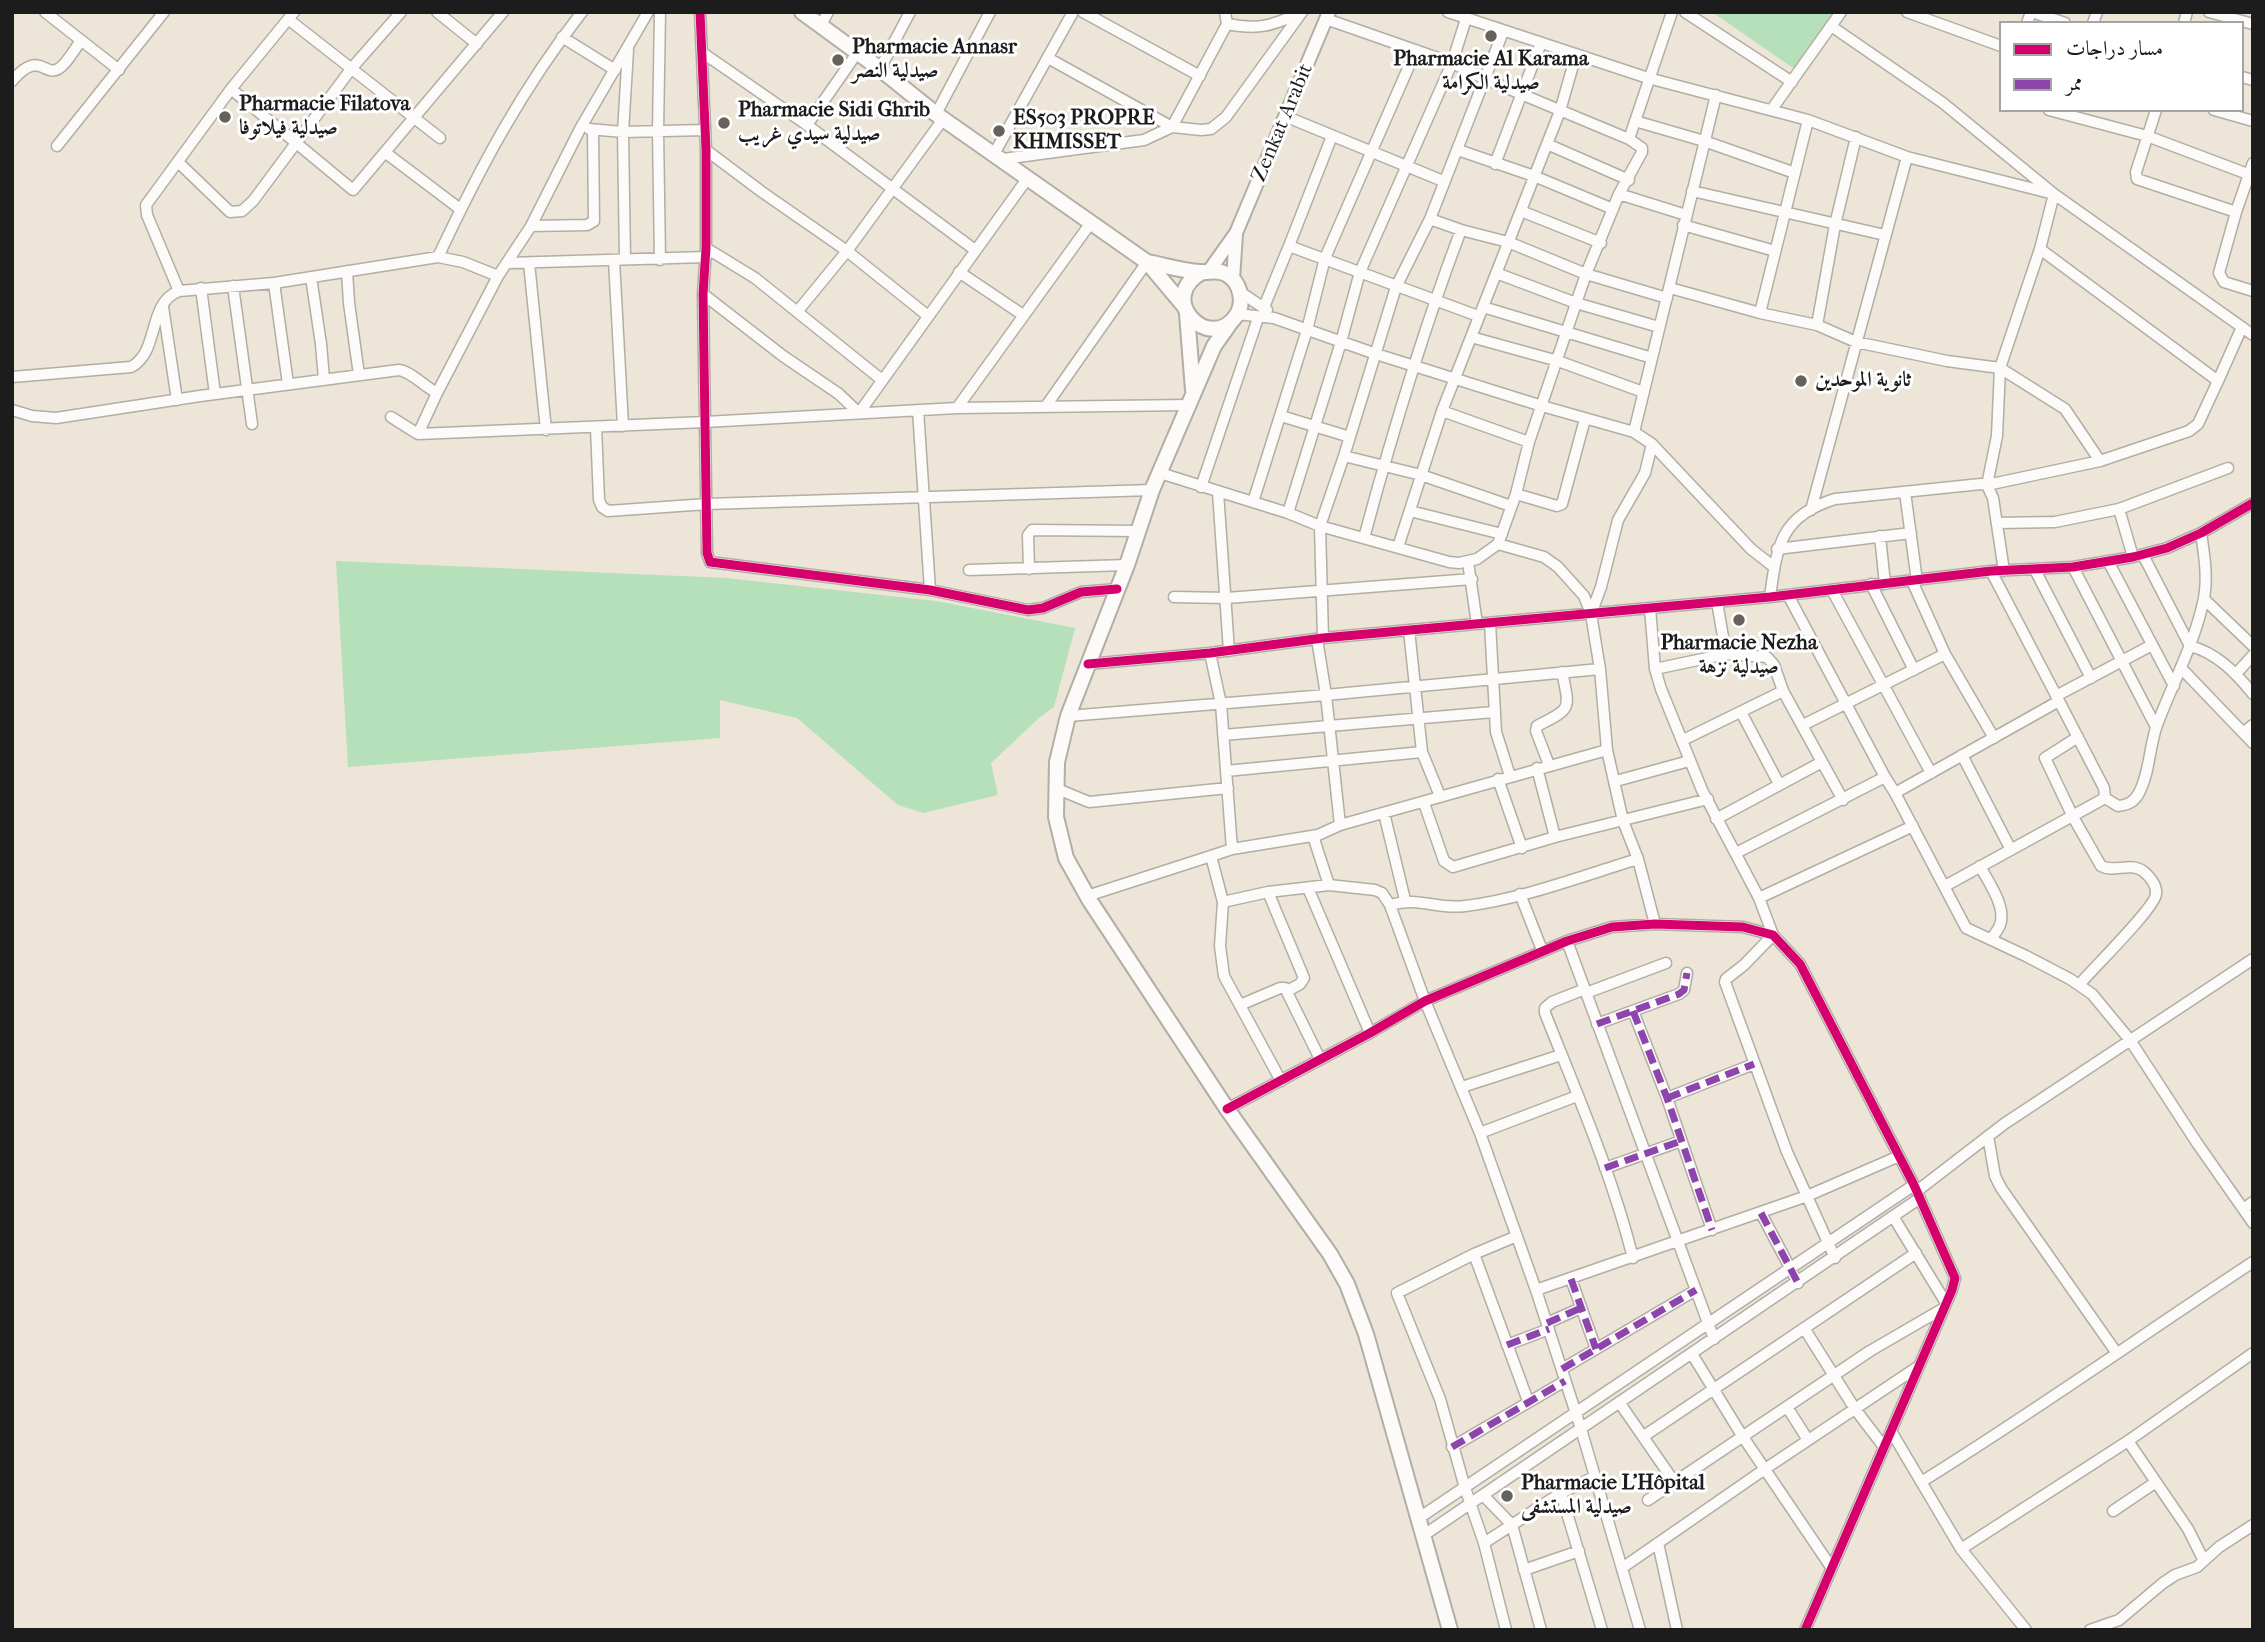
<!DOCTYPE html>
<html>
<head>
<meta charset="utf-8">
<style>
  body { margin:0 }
  #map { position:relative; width:2265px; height:1642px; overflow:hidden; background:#ece5d8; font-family:"IM FELL French Canon",Amiri,serif }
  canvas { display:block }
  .frame { position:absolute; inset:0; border:14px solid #1c1c1c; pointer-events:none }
  .legend { position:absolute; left:1999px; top:21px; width:245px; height:91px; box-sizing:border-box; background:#fff; border:2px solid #a4a4a4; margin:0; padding:9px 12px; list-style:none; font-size:21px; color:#1c1c1c }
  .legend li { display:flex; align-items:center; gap:14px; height:35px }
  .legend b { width:35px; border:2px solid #a4a4a4 }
</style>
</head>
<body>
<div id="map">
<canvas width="2265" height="1642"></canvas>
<div class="frame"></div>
<ul class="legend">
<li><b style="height:9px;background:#d6006c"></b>مسار دراجات</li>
<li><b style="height:9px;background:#8e44ad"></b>ممر</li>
</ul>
</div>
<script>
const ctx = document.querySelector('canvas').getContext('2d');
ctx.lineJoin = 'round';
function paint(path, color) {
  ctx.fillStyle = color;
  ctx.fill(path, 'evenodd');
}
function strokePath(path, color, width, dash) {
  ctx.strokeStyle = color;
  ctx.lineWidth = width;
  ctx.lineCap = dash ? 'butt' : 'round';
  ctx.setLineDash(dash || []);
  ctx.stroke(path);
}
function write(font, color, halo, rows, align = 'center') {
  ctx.font = font + ' "IM FELL French Canon",Amiri,serif';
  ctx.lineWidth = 6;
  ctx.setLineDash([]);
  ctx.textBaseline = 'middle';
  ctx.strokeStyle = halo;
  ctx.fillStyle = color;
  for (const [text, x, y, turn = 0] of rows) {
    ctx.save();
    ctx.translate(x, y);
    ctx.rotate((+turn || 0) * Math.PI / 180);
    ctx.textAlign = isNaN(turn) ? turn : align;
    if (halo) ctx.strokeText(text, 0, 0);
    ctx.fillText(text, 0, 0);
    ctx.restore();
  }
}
const green = new Path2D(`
  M1712,12h124l-40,58z
  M336,561l390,17 210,23 139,27 -21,79 -14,10 -49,46 7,32 -75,18 -25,-8 -101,-87 -77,-18v38l-372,29z`);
const minor = new Path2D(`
  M45,12l74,58
  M437,12l40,32
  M660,12l-2,119 2,129
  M700,12l6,138v98l-3,46 4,259 3,9 220,28 98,20 15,-2 38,-16 36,-3
  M1083,12l117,64
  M1448,12l200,66 160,42 99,37 147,37 -14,55 -40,119 65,41 35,52
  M1685,12l107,70
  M1907,12l94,34
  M2032,12l33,11
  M2209,12l44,12
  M288,19l152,119
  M1326,19l126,44 33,16 144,60
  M2027,23l4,-11
  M2093,23l4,-11
  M2184,23l3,-11
  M1227,24c32,6 44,2 73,-11
  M1831,26l112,77 111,91 199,141
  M820,27l8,-15
  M562,37l53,33
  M703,53l104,72 168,125
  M1048,58l124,69 29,3 10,-1 15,-12 76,-105
  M880,69l30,-57
  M2242,77l11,3
  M12,81c27,-32 32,-4 46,-12 8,-4 16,-19 22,-27
  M231,89l122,101 150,-178
  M1772,109l69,-97
  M2049,110l98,26 106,40
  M2156,110l-20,62 1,7 99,33
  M2214,110l39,11
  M936,114l54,-102
  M1287,117l156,64
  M1635,121l69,20 91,32
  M807,125l50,-72
  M589,129l34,3 81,-2
  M1332,136l-43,110 189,70
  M1547,144l82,36
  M57,146l107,-134
  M706,150l56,42 85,59 81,65
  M1458,150l76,26 79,33
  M386,153l74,56
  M994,154l79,-142
  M1003,159l141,-19 28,-13 55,-103 -2,-12
  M178,162l52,50 12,-1 11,-10 98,-132 50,-57
  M2253,163l-17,49 -17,61 5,9 29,9
  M1495,164l46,-121
  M1692,191l193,44
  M1619,194l67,21
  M1521,211l80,32
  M1430,219l31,11 47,12 78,32 81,24
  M1683,225l92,26
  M531,226l56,-1 7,-4 -1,-91
  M706,248l49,30 127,102
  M2040,249l178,132 24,-54
  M438,257c42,-89 83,-167 144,-245
  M625,259l-2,-127 5,-82
  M614,260l9,166
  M508,263l198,-6
  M529,263l17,167
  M347,271l2,32 10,72
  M959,272l64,43
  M1496,273l80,30 83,24
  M311,277l10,67 3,35
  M274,283l14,101
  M233,286l19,138
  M201,288l14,106
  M1670,288l90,25 57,12 39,17 91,19 53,7 -3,68 -10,49 113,-24 89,-30 9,-7 20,-43
  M179,291l-32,-76 -1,-10 85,-116 63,-77
  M1240,292l27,18
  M703,294l80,62 56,38 20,19 168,-234
  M163,307l14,93
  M1264,307l25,-61
  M1483,307l169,51
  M797,312l50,-61 97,-133
  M1760,313l48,-193
  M1237,314l37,4 102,36 166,52 92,26 18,12 99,105 23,18
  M1817,325l18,-100 21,-88
  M1471,337l87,24 85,31
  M12,377l119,-10c29,-15 16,-64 48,-76l95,-8 164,-26 25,5 35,14
  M1046,406l101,-144
  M957,408l133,-184
  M12,410l20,6 24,2 144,-22 199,-26c11,1 25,16 38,23
  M918,410l12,180
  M1442,411l87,31
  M1281,416l69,21
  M391,417l27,17 287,-12 252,-14 232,-3
  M596,427l3,73 3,7 6,4 99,-7 445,-14
  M1634,432l82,-337
  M418,434l19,-41 61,-117 33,-50 49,-97 68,-117
  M1344,456l77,19 90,31
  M1160,473l128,40 32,13 129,36 10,1 18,-4 21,-15 18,-50 13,-52 57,-168 33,-80 23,-42v-4l-13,-9 43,-127
  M1201,487l57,-169
  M1218,492l11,159
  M1905,492l12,89
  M1516,494l41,12 5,-2 23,-85
  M1253,502l54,-172 18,-72 91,-208
  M2119,509l14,48
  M1811,510l96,-353
  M1410,511l92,23
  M1288,513l53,-171 19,-70 92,-209 14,-44
  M1997,523l58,-1 64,-13 109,-41
  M1880,536l5,48
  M1364,538c28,-104 59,-208 97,-308
  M1498,544l46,13 14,10 26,29 7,18 9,55 7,81 16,71 15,38 17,65
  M1398,547l44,-136 118,-300 16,-56
  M1777,549l134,-16
  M2143,555l47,91c27,7 46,27 63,48
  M2108,561l66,125
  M1468,562l9,62
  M2073,567l83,160
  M1029,569l-1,-34 4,-5 106,1
  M969,570l158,-5
  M2035,570l56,108
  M1912,581l33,73 49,84
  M1871,584l43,86
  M1832,590l99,183
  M1788,595l97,182 10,16 164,-92 -68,-130
  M1174,597l53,1 245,-19
  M1770,597c7,-51 10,-81 65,-98l146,-15 6,1 6,13 11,73
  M2204,599l49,47
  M1717,602l9,52
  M1650,608l5,61 6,20 41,101 57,108 14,37 -29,30 -18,14 -1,3 62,170 48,106
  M1591,614l10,-27 17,-67 27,-47 7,-29
  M1490,623l6,109 14,44
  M1409,630l13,122 18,44
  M1323,638l-3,-112 24,-70 52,-169 34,-68 73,-187
  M1317,639l9,56 14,130 267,-75
  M1210,653l11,51 11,145 86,-14 22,-10
  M1088,664l122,-11 113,-15 447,-41 221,-26 82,-4 60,-10 34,-9 34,-15 52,-30
  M2181,668l72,75
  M1655,669l71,-15 41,3 7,8 9,26 60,109
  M2236,674l17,-19
  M2056,696l96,-51
  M1741,712l38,72
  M1068,716l258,-21 274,-26
  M1803,725l142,-71
  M2244,732l9,-7
  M1223,735l271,-23
  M2078,737l-33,21 28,59 28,49c13,7 29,-4 42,5 6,5 14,14 13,23 -1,14 -63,74 -77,91
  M1683,740l100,-49
  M1962,755l49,95
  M1549,765l-13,-34 1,-5c35,-18 33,-16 25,-54
  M1537,768l18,69
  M1226,771l196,-19
  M1498,779l24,69
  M1616,781l73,-20
  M1055,788l34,14 139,-14
  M1895,793l71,135 60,28 44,23 22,15 38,46 67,103 56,80
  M2105,798l13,8c10,-1 16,-4 21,-13 11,-21 10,-46 18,-68 16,-43 38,-82 47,-127 4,-22 0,-44 -3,-65
  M1424,803l20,58 9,6 102,-30 153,-38
  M1384,813l21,87
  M1716,819l106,-57
  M1313,836l16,49
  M1736,853l149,-76
  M1980,866c8,16 27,41 20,59 -2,5 -6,10 -9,14
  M1945,886l160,-88 -1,-10 -45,-87
  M1308,888l62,145
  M1268,892l36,86 -4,6 -13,7
  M1520,894l22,56
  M1087,896l124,-40
  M1759,898l154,-72
  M1223,902l-12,-46 21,-7
  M1390,905c30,-9 46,5 75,1 54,-6 120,-31 173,-47
  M1567,941l147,398
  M1585,989l-33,13 -7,6v5c32,81 67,161 88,245
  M1586,993l80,-30
  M1240,1005l40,-17h5l35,71
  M1633,1011l34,87 45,132
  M1597,1024l82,-30 5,-4 3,-17
  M1281,1081l-57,-105 -4,-30 3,-44 45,-10 61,-7 46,5 7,3 8,12 35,96 55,132 56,157 45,139 59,201
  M1462,1087l99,-32
  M1667,1098l87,-34
  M1227,1109l143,-76 55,-32 142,-60 45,-14 43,-3 88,3 30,8 27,29 114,221 41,93 -3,12 -147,340
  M1480,1133l97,-37
  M1988,1136l7,40 6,12 115,164
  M1605,1168l76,-27
  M1917,1191l87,-67 249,-165
  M2243,1209l10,-7
  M1761,1213l37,70
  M1894,1218l52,85
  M1474,1254l54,147
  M1571,1279l25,70
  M1536,1290l271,-94 90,-39
  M1547,1323l34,-15
  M1804,1328l51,81 29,38
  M1507,1345l42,-16
  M1692,1354l49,80 90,133
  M1562,1369l134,-79
  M1619,1402l56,81
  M1787,1407l21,33
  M1891,1431l70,118 65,81
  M1644,1436l272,-183
  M2128,1441l60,88 15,30
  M1452,1447l113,-66
  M1921,1482c113,-70 221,-147 332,-220
  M1561,1493l41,137
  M1483,1495l29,30 29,105
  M1648,1500l222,-149 74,-43
  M2113,1511l43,-29
  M1419,1518l495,-333
  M1424,1535l496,-337
  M1484,1543l77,-50 33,-16
  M1658,1543l19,87
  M1961,1549l167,-108 125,-88
  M1622,1568l143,-99 151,-101
  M1524,1570l55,-19
  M1506,1630l-22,-87 -19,-55 -25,-89 -43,-106 77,-39 43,-18
  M2090,1630l29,-10 44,-37 12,-8 22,-8 22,-20 34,-22`);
const tertiary = new Path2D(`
  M1209,271l27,-38 93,-221
  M1233,279l3,-45`);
const secondary = new Path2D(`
  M802,12l78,57 56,45 211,148 37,44
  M1147,262c17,3 35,9 53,10 9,1 17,-3 26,2 15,8 19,29 10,42 -27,38 -81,-18 -34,-44
  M1187,314l6,76
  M1231,322l-17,24 -62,144 -25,75 -59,151 -11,46 -1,55 10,41 24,43 137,208 103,145 17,30 19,50 84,296`);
const quiet = new Path2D(`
  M1633,1011l34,87 45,132
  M1597,1024l82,-30 5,-4 3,-17
  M1667,1098l87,-34
  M1605,1168l76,-27
  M1761,1213l37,70
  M1571,1279l25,70
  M1547,1323l34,-15
  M1507,1345l42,-16
  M1562,1369l134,-79
  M1452,1447l113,-66`);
const cycleway = new Path2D(`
  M700,12l6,138v98l-3,46 4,259 3,9 220,28 98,20 15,-2 38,-16 36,-3
  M1088,664l122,-11 113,-15 447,-41 221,-26 82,-4 60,-10 34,-9 34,-15 52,-30
  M1227,1109l143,-76 55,-32 142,-60 45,-14 43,-3 88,3 30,8 27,29 114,221 41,93 -3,12 -147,340`);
const markers = [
  [1491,36,7,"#65625e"],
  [838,60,7,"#65625e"],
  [225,117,7,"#65625e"],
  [724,123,7,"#65625e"],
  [999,131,7,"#65625e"],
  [1801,381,7,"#65625e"],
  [1739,620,7,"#65625e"],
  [1507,1496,7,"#65625e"]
];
const poiNames = [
  ["Pharmacie Annasr",852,48],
  ["صيدلية النصر",852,72],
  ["Pharmacie Al Karama",1491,60,"center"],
  ["صيدلية الكرامة",1491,84,"center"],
  ["Pharmacie Filatova",239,105],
  ["صيدلية فيلاتوفا",239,129],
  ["Pharmacie Sidi Ghrib",738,111],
  ["صيدلية سيدي غريب",738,135],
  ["ES503 PROPRE",1013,119],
  ["KHMISSET",1013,143],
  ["ثانوية الموحدين",1815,381],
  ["Pharmacie Nezha",1739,644,"center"],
  ["صيدلية نزهة",1739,668,"center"],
  ["Pharmacie L'Hôpital",1521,1484],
  ["صيدلية المستشفى",1521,1508]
];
const streetNames = [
  ["Zenkat Arabit",1283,123,-67]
];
paint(green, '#b5e0b9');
strokePath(minor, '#b2ada5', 13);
strokePath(tertiary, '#b2ada5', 16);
strokePath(secondary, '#b2ada5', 18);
strokePath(minor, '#fcfbf9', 10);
strokePath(tertiary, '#fcfbf9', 12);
strokePath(secondary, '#fcfbf9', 14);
strokePath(quiet, '#8e44ad', 7, [14, 7]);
strokePath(cycleway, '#d6006c', 9);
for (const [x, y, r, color] of markers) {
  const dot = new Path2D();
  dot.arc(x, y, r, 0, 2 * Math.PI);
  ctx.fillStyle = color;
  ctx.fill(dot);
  strokePath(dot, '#fff', 2.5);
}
write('bold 21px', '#1c1c1c', '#fff', poiNames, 'left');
write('21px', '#1c1c1c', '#fff', streetNames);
</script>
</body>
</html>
